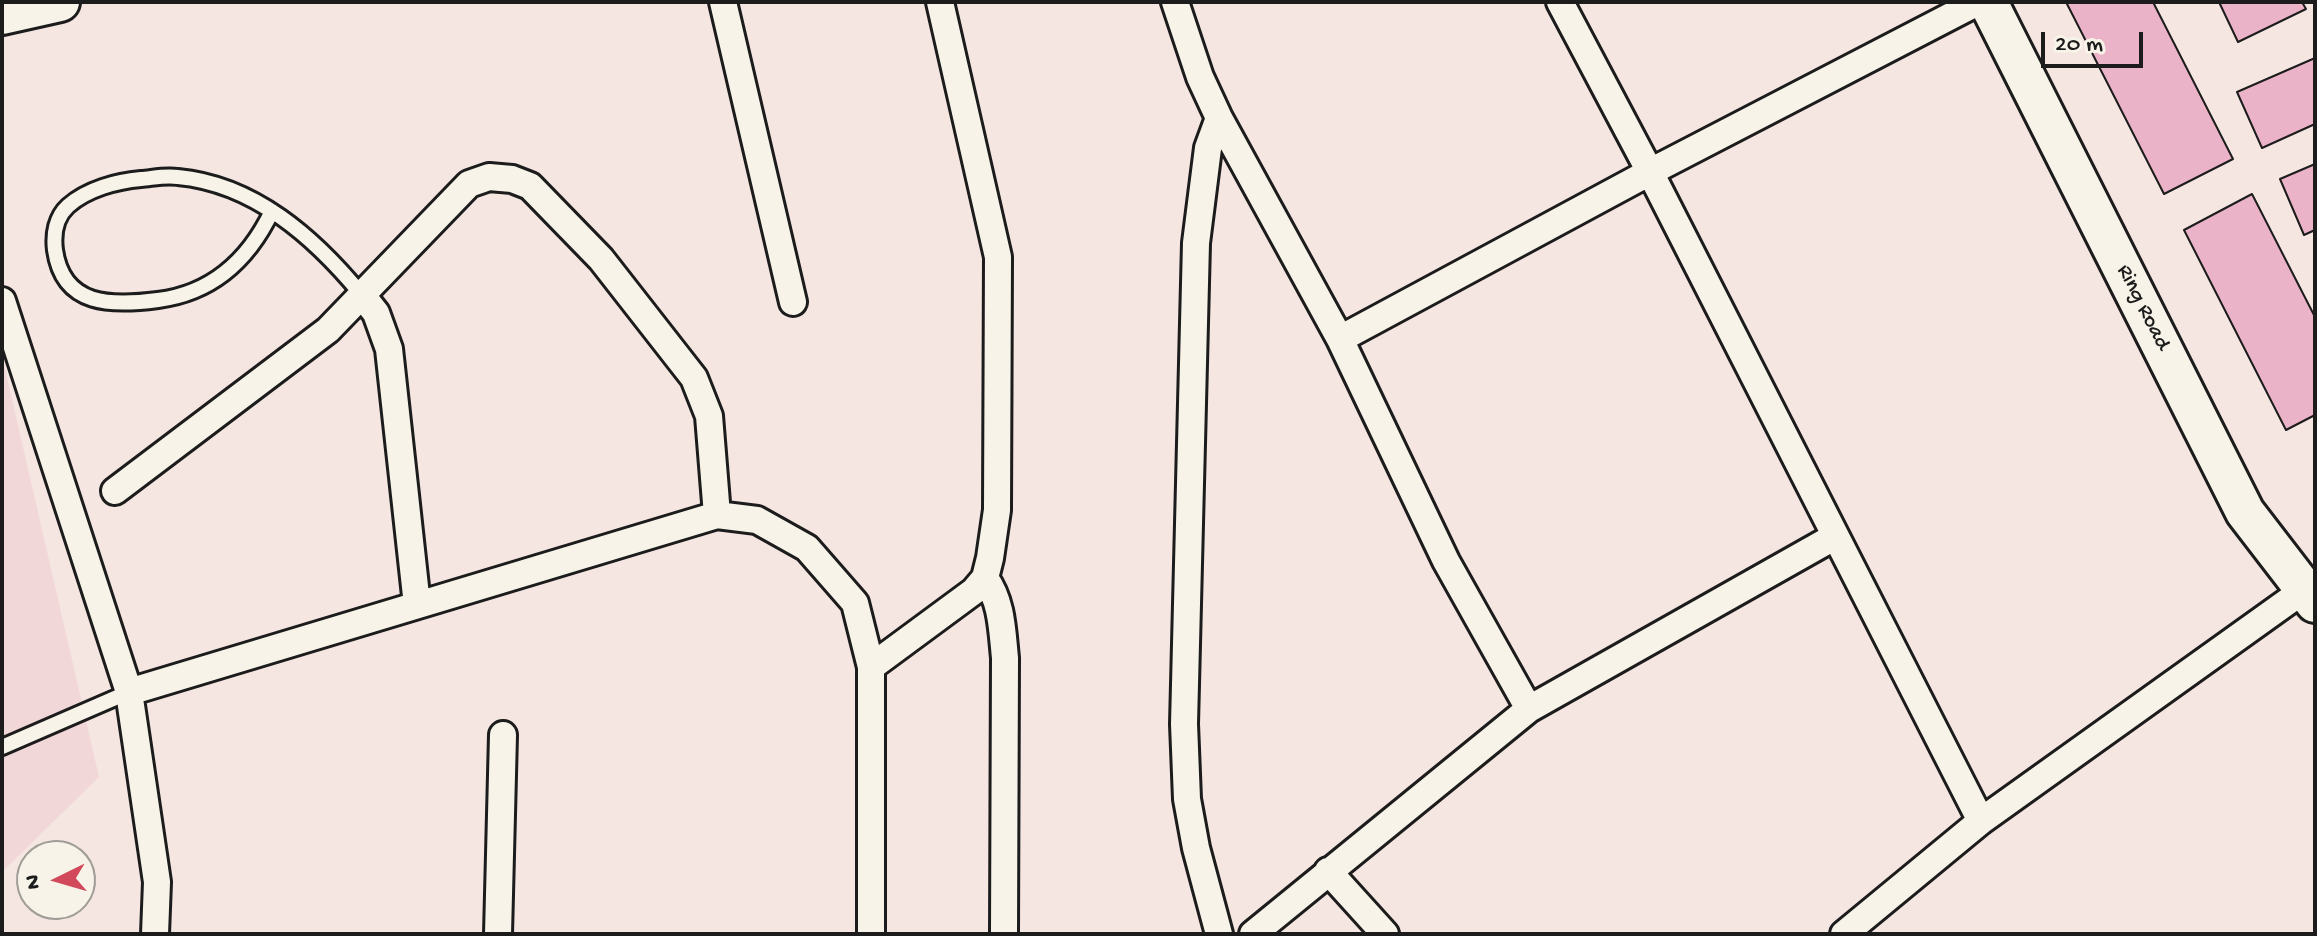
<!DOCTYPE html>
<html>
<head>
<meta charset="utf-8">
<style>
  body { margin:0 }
  #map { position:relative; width:2317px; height:936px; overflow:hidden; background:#f5e6e1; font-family:"Gochi Hand",sans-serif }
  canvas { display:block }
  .frame { position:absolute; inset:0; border:4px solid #1c1c1c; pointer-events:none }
  .north { position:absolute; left:16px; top:840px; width:80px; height:80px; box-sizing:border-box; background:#f7f3e8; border:2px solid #9f9d96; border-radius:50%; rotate:265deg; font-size:22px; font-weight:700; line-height:32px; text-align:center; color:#1c1c1c }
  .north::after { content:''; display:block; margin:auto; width:28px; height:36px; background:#d1495b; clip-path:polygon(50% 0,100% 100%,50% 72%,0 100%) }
  .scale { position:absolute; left:2041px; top:32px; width:102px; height:36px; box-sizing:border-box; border:4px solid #1c1c1c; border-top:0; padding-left:10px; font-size:24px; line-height:28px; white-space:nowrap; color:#1c1c1c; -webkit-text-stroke:6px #f7f3e8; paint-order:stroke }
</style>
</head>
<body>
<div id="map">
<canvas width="2317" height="936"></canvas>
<div class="frame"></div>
<div class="north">N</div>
<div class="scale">20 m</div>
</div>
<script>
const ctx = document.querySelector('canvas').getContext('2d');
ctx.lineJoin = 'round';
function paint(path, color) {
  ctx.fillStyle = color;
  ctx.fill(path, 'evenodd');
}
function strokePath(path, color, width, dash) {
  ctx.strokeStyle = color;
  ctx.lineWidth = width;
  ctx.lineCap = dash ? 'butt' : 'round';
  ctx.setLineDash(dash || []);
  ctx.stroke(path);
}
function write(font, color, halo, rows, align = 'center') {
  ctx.font = font + ' "Gochi Hand",sans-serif';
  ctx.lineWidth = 8;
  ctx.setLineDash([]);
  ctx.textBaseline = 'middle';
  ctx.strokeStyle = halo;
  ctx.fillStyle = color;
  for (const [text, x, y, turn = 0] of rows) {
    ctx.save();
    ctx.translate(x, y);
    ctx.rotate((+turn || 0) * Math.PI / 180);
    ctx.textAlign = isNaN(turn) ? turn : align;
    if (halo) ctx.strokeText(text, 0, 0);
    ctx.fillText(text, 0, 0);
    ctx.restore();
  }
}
const built = new Path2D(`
  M2,356l97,421 -97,95z`);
const building = new Path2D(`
  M2066,2h87l80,157 -69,35z
  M2219,2h83l4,7 -68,33z
  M2315,58v66l-53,24 -25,-56z
  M2315,164v66l-11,5 -24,-56z
  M2252,194l63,123v98l-29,15 -102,-200z`);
const lane = new Path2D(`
  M272,211c-23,48 -59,82 -114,89 -46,6 -95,7 -103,-50 -2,-16 1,-33 13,-44 19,-17 49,-25 73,-27 12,-1 25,-4 37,-2 76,7 136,60 183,117
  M2,747l127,-55`);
const street = new Path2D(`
  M723,2l70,300
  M1175,2l25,75 19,41 121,221 106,222 83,148 -276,225
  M1560,2l90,170 331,649
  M361,294l15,19 13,36 28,256
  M2,301l127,391 28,190 -2,52
  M1340,339l310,-167 328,-170
  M115,491l213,-161 141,-146 20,-7 23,2 18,7 71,73 93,119 15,38 8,99
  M985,578c17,24 17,51 20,80l-1,276
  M129,692l588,-177 40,5 50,28 48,55 16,64
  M1529,709l305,-172
  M1328,871l57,63
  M498,934l5,-199
  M871,934v-267l103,-76 11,-13 5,-20 7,-48 1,-253 -58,-255
  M1219,934l-23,-86 -9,-49 -3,-75 12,-481 12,-95 11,-30
  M1844,934l137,-113 334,-239`);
const secondary = new Path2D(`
  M1988,2l257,510 70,91
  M2,15l58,-13`);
const streetNames = [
  ["Ring Road",2142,308,63]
];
paint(built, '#f2d7d9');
paint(building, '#ebb3c7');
strokePath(building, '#1c1c1c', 2);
strokePath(lane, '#1c1c1c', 20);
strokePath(street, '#1c1c1c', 32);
strokePath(secondary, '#1c1c1c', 44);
strokePath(lane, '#f7f3e8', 14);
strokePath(street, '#f7f3e8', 26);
strokePath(secondary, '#f7f3e8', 38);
write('22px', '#1c1c1c', '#f7f3e8', streetNames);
</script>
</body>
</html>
